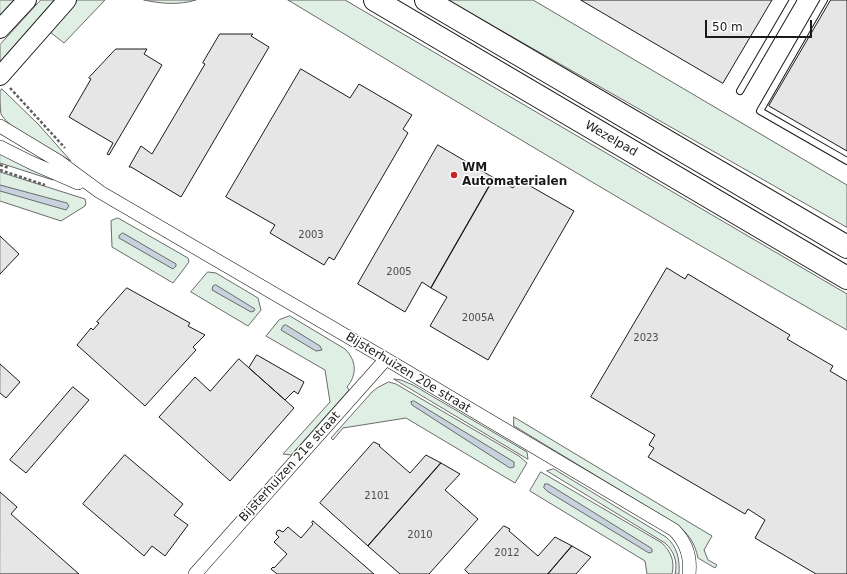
<!DOCTYPE html>
<html>
<head>
<meta charset="utf-8">
<style>
  body { margin:0 }
  #map { position:relative; width:847px; height:574px; overflow:hidden; background:#fff; font-family:"DejaVu Sans",sans-serif }
  canvas { display:block }
  .scale { position:absolute; left:705px; top:20px; width:107px; height:18px; box-sizing:border-box; border:2px solid #1a1a1a; border-top:0; padding-left:5px; font-size:12px; line-height:14px; white-space:nowrap; color:#1a1a1a; -webkit-text-stroke:3px #fff; paint-order:stroke }
</style>
</head>
<body>
<div id="map">
<canvas width="847" height="574"></canvas>
<div class="scale">50 m</div>
</div>
<script>
const ctx = document.querySelector('canvas').getContext('2d');
ctx.lineJoin = 'round';
function paint(path, color) {
  ctx.fillStyle = color;
  ctx.fill(path, 'evenodd');
}
function strokePath(path, color, width, dash) {
  ctx.strokeStyle = color;
  ctx.lineWidth = width;
  ctx.lineCap = dash ? 'butt' : 'round';
  ctx.setLineDash(dash || []);
  ctx.stroke(path);
}
function write(font, color, halo, rows, align = 'center') {
  ctx.font = font + ' "DejaVu Sans",sans-serif';
  ctx.lineWidth = 3;
  ctx.setLineDash([]);
  ctx.textBaseline = 'middle';
  ctx.strokeStyle = halo;
  ctx.fillStyle = color;
  for (const [text, x, y, turn = 0] of rows) {
    ctx.save();
    ctx.translate(x, y);
    ctx.rotate((+turn || 0) * Math.PI / 180);
    ctx.textAlign = isNaN(turn) ? turn : align;
    if (halo) ctx.strokeText(text, 0, 0);
    ctx.fillText(text, 0, 0);
    ctx.restore();
  }
}
const green = new Path2D(`
  M0,0h17l-17,19z
  M41,0h17l-58,64v-19z
  M77,0h28l-41,43 -14,-11z
  M144,0h52c-16,5 -35,4 -52,0z
  M288,0h57l502,294v36c-188,-107 -374,-218 -559,-330z
  M448,0h85l314,185v42z
  M2,89l37,36 32,36c-17,-10 -62,-31 -70,-47 -1,-6 -1,-16 -1,-22z
  M0,154l53,24v2l-53,-17z
  M0,172l85,27 1,4 -1,3 -24,15 -61,-20z
  M118,218l70,40 1,4 -16,21 -61,-36 -1,-26z
  M208,272l8,1 42,25 3,12 -13,16 -57,-34z
  M290,316l55,33c12,12 12,26 2,38l2,3 -58,65 -8,-1 47,-52 -5,-32 -59,-34 13,-16z
  M394,379l7,1 12,5 114,67 1,7z
  M389,382l7,2 123,72 8,7 -12,20 -109,-65 -63,10 -10,12 -2,-2 41,-46 5,-4z
  M514,417l198,119 -8,14 4,10 9,5 -2,3 -17,-10c-3,-15 -10,-25 -22,-34l-162,-98z
  M554,469l112,68c11,9 14,22 13,37h-4c3,-12 -1,-23 -10,-31l-118,-72z
  M541,472l121,71c9,9 13,18 10,31h-25l-2,-13 -115,-70z`);
const water = new Path2D(`
  M0,185l67,18 2,3 -3,4 -66,-19z
  M123,233l53,31v2l-3,3 -54,-31v-2z
  M216,285l39,24 -1,2 -3,1 -39,-22 1,-4z
  M286,325l34,21 2,4 -6,1 -35,-21 2,-4z
  M414,401l100,61v5l-4,1 -98,-63 -1,-3z
  M545,484h3l103,64 1,1v3l-3,1 -102,-62 -3,-3z`);
const building = new Path2D(`
  M581,0h191l-49,83z
  M831,0h16v151l-78,-45z
  M220,34h33l-2,2 18,11 -88,150 -50,-30h-2l12,-21 11,8 53,-90 -2,-1z
  M116,49h31l-3,5 18,11 -53,90 -2,-1 6,-11 -44,-26 22,-38 -2,-1z
  M301,69l49,29 9,-14 53,31 -9,14 5,4 -74,127 -5,-3 -5,8 -54,-32 5,-8 -49,-28z
  M438,145l56,33 -63,110 -9,-6 -17,30 -47,-28z
  M494,178l19,10 5,-9 56,32 -86,149 -58,-34 17,-29 -16,-9z
  M0,236l19,18 -19,20z
  M667,268l18,11 3,-5 102,61 -3,4 46,27 -3,5 17,10v193h-31l-61,-36 10,-18 -17,-11 -3,5 -97,-57 6,-9 -5,-3 6,-10 -64,-38z
  M127,288l63,35 -2,3 17,9 -12,12 3,3 -51,56 -68,-61 14,-17 2,2 6,-7 -2,-1z
  M257,355l47,27 -6,12 -4,-3 -9,9 -36,-32z
  M239,359l55,49 -64,73 -71,-64 36,-40 15,14z
  M0,364l20,18 -14,16 -6,-5z
  M73,387l16,13 -63,73 -16,-13z
  M374,442l6,3 -1,1 31,27 16,-18 15,8 -73,83 -48,-43z
  M125,455l58,49 -9,11 14,10 -23,31 -13,-10 -8,10 -61,-52z
  M441,463l19,11 -15,16 33,29 -49,55h-29l-32,-28z
  M0,492l17,15 -6,7 68,60h-79z
  M313,521l61,53h-97l-6,-5 2,-2 1,1 13,-14 -13,-12 5,-5 -3,-3 1,-3 2,-1 4,2 5,-5 13,11 12,-14 -1,-1z
  M504,526l6,3 -1,2 29,25 17,-19 17,9 -24,28h-79l-4,-4z
  M572,546l19,11 -15,17h-28z`);
const path = new Path2D(`
  M10,88l55,60
  M0,165l9,3
  M0,170l45,15`);
const lane = new Path2D(`
  M824,0l-64,111 87,50
  M740,91l53,-91`);
const street = new Path2D(`
  M0,126l58,35 42,31 286,167 288,171c12,12 17,27 15,44
  M0,147l32,16 46,20
  M195,574l191,-215`);
const secondary = new Path2D(`
  M0,29l27,-29
  M0,76l67,-76`);
const highway = new Path2D(`
  M375,0l472,278
  M426,0l421,247`);
const markers = [
  [454,175,4,"#c62828"]
];
const numberNames = [
  ["2003",311,235],
  ["2005",399,272],
  ["2005A",478,318],
  ["2023",646,338],
  ["2101",377,496],
  ["2010",420,535],
  ["2012",507,553]
];
const streetNames = [
  ["Wezelpad",611,139,30],
  ["Bijsterhuizen 20e straat",408,373,31],
  ["Bijsterhuizen 21e straat",290,467,-48]
];
const poiNames = [
  ["WM",462,168],
  ["Automaterialen",462,182]
];
paint(green, '#e0efe3');
strokePath(green, '#6a6a6a', 1);
paint(water, '#c6d2dc');
strokePath(water, '#6a6a6a', 1);
paint(building, '#e6e6e6');
strokePath(building, '#1a1a1a', 1);
strokePath(lane, '#1a1a1a', 8);
strokePath(street, '#1a1a1a', 14);
strokePath(secondary, '#1a1a1a', 20);
strokePath(highway, '#1a1a1a', 24);
strokePath(path, '#5f5f5f', 2.5, [3, 2]);
strokePath(lane, '#fff', 6);
strokePath(street, '#fff', 13);
strokePath(secondary, '#fff', 18);
strokePath(highway, '#fff', 22);
for (const [x, y, r, color] of markers) {
  const dot = new Path2D();
  dot.arc(x, y, r, 0, 2 * Math.PI);
  ctx.fillStyle = color;
  ctx.fill(dot);
  strokePath(dot, '#fff', 1.5);
}
write('10px', '#4d4d4d', null, numberNames);
write('12px', '#1a1a1a', '#fff', streetNames);
write('bold 12px', '#1a1a1a', '#fff', poiNames, 'left');
</script>
</body>
</html>
